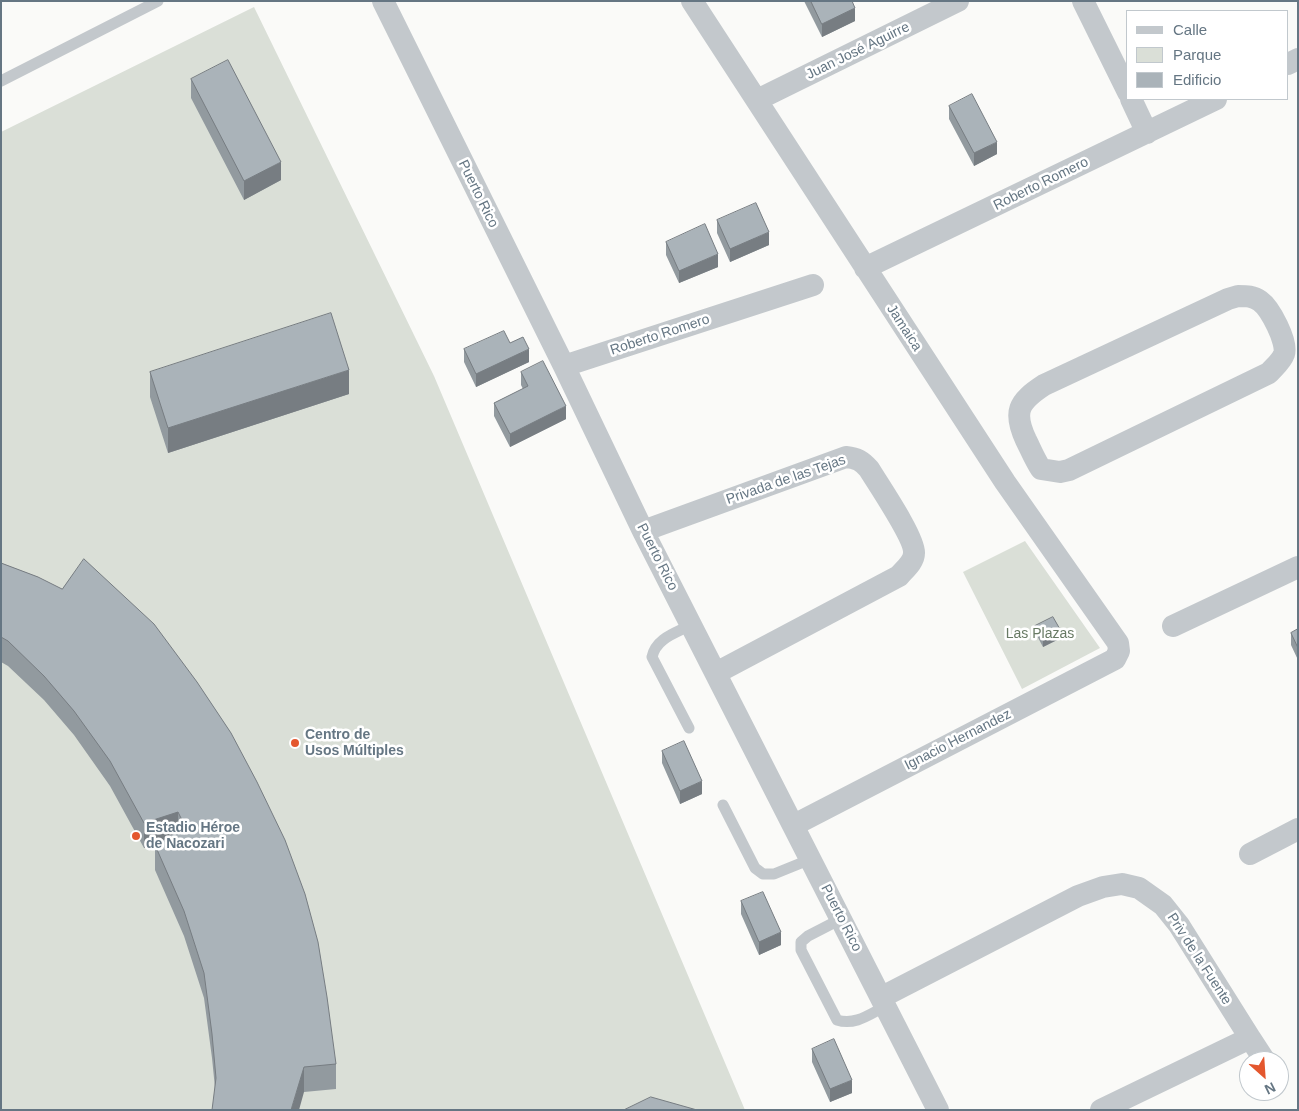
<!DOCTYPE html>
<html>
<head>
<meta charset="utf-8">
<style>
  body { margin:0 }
  #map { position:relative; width:1299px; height:1111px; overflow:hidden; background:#fafaf8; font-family:Helvetica,sans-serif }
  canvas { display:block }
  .frame { position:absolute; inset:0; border:2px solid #657683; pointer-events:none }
  .legend { position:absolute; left:1126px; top:10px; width:162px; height:90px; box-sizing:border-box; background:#fff; border:1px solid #c1c8cd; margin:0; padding:6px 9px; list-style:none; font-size:15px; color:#657683 }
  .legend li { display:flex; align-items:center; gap:10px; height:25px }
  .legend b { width:25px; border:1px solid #c1c8cd }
  .north { position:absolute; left:1239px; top:1051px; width:50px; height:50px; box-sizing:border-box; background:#fff; border:1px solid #c1c8cd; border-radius:50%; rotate:154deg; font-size:14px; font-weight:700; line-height:20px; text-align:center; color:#657683 }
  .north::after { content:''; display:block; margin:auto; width:18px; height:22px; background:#e4572e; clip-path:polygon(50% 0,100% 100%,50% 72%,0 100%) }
</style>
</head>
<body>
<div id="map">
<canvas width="1299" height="1111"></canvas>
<div class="frame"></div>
<ul class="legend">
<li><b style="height:6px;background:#c3c8cc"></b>Calle</li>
<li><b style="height:14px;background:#dadfd7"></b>Parque</li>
<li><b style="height:14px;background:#aab3b9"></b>Edificio</li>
</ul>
<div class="north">N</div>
</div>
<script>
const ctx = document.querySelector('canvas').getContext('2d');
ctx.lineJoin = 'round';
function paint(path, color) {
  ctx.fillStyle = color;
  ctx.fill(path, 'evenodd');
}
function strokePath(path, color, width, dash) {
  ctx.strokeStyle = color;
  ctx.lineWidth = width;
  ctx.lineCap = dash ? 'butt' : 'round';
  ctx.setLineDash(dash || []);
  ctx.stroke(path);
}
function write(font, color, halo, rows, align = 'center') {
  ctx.font = font + ' Helvetica,sans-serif';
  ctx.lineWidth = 5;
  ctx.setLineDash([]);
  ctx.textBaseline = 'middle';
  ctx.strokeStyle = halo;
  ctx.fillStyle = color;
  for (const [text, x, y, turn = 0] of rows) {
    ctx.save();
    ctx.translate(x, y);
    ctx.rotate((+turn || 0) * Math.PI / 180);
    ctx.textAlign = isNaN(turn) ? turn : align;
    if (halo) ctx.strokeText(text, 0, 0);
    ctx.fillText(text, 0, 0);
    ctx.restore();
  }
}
const green = new Path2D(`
  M254,7l180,369 311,734h-744v-978z
  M1025,541l75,107 -78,41 -59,-117z`);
const lane = new Path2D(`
  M1,81l157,-80
  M689,728l-37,-71c4,-19 24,-24 39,-32
  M723,805l32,63 8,6h11l37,-15
  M841,919l-33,17 -7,6v8l36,70c18,6 33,-6 49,-14`);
const street = new Path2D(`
  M383,1l181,365 79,165 295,579
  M692,1l313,481 113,161 1,8 -4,8 -321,166
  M1083,1l45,91
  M1288,64l10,-5
  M1131,99l16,34
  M757,100l201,-99
  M865,268l351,-169
  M1238,296c9,0 15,0 22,5 10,7 28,41 24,53 -3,8 -10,13 -15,19l-200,97 -9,2 -19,-3c-6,-9 -10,-19 -15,-29 -13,-28 -8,-38 18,-55l184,-86z
  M564,366l249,-81
  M643,531l203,-74c11,1 16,4 23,12 9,15 46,69 45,84 0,9 -9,16 -15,23l-183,97
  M1173,626l125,-59
  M1250,854l48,-25
  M882,997l196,-101 25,-9 19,-3 17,4 24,17 16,20 71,113 -149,72
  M1250,1038l15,23`);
const wall = new Path2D(`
  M804,1h48l3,20 -33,16z
  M191,79l90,101 -37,20 -53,-102z
  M949,106l48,48 -23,12 -25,-47z
  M717,220l52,25 -39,17 -13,-29z
  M666,242l52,25 -39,16 -13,-28z
  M510,343l19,19 -53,25 -12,-25v-13z
  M150,372l199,22 -181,59 -18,-56z
  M521,372l45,47 -56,28 -16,-31v-13l29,-14 -2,-4z
  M1,563l37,14 298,487v25l-32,3 -89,-4 -3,-30 -8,-60 -20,-62 -29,-66v-25l4,-3 -15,6 -34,-62 -36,-51 -30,-35 -36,-34 -7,-4z
  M1035,626l26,12 -18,9 -8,-15z
  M1298,629v31l-7,-15v-12z
  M662,751l40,43 -22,10 -18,-41z
  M741,901l40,44 -22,10 -18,-41z
  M812,1049l40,44 -22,9 -18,-40z`);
const shadedWall = new Path2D(`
  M855,8v13l-33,16v-13z
  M997,142v12l-23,12v-13z
  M281,162v18l-37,20v-19z
  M769,232v13l-39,17v-13z
  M718,254v13l-39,16v-12z
  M529,349v13l-53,25v-13z
  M349,370v24l-181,59v-25z
  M566,406v13l-56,28v-13z
  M1061,631v7l-18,9v-6z
  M702,781v13l-22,10v-13z
  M178,812v24l-34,12v-25z
  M781,932v13l-22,10v-13z
  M304,1067v25l-5,18h-8z
  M852,1080v13l-22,9v-13z`);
const building = new Path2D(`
  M811,1h41l3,7 -33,16z
  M228,60l53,102 -37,19 -53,-102z
  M972,94l25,48 -23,11 -25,-47z
  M756,203l13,29 -39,17 -13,-29z
  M705,224l13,30 -39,17 -13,-29z
  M331,313l18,57 -181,58 -18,-56z
  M504,331l6,12 13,-6 6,12 -53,25 -12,-25z
  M543,361l23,45 -56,28 -16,-31 34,-17 -7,-14z
  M84,559l70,65 43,58 34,51 26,49 28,58 20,54 13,48 9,55 9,67 -32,3 -13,43h-79l4,-32 -4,-44 -8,-61 -20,-62 -29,-66 30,-19 -7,-14 -34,11 -34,-62 -36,-50 -30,-35 -36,-35 -7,-4v-74l37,14 24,12z
  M1053,617l8,14 -18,10 -8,-15z
  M1298,629v19l-7,-15z
  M684,741l18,40 -22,10 -18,-40z
  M763,892l18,40 -22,10 -18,-41z
  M834,1039l18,41 -22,9 -18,-40z
  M651,1097l46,13h-73z`);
const markers = [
  [295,743,5,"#e4572e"],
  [136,836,5,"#e4572e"]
];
const streetNames = [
  ["Juan José Aguirre",858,51,-26],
  ["Roberto Romero",1041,184,-26],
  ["Puerto Rico",478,194,64],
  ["Jamaica",904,328,57],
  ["Roberto Romero",660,335,-18],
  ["Privada de las Tejas",786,480,-19],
  ["Puerto Rico",657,557,63],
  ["Ignacio Hernandez",958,740,-27],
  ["Puerto Rico",841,918,63],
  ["Priv de la Fuente",1199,959,57]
];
const parkNames = [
  ["Las Plazas",1040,634]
];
const poiNames = [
  ["Centro de",305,735],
  ["Usos Múltiples",305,751],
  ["Estadio Héroe",146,828],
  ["de Nacozari",146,844]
];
paint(green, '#dadfd7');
strokePath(lane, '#c3c8cc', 11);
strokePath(street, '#c3c8cc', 22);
paint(wall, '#929a9f');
paint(shadedWall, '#777d82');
paint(building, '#aab3b9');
strokePath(building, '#777d82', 1);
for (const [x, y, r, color] of markers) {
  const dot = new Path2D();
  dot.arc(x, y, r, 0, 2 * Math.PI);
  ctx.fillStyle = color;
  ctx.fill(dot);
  strokePath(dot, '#fff', 2);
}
write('14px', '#657683', '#fff', streetNames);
write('14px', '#687a64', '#fff', parkNames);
write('bold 14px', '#657683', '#fff', poiNames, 'left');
</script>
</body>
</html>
